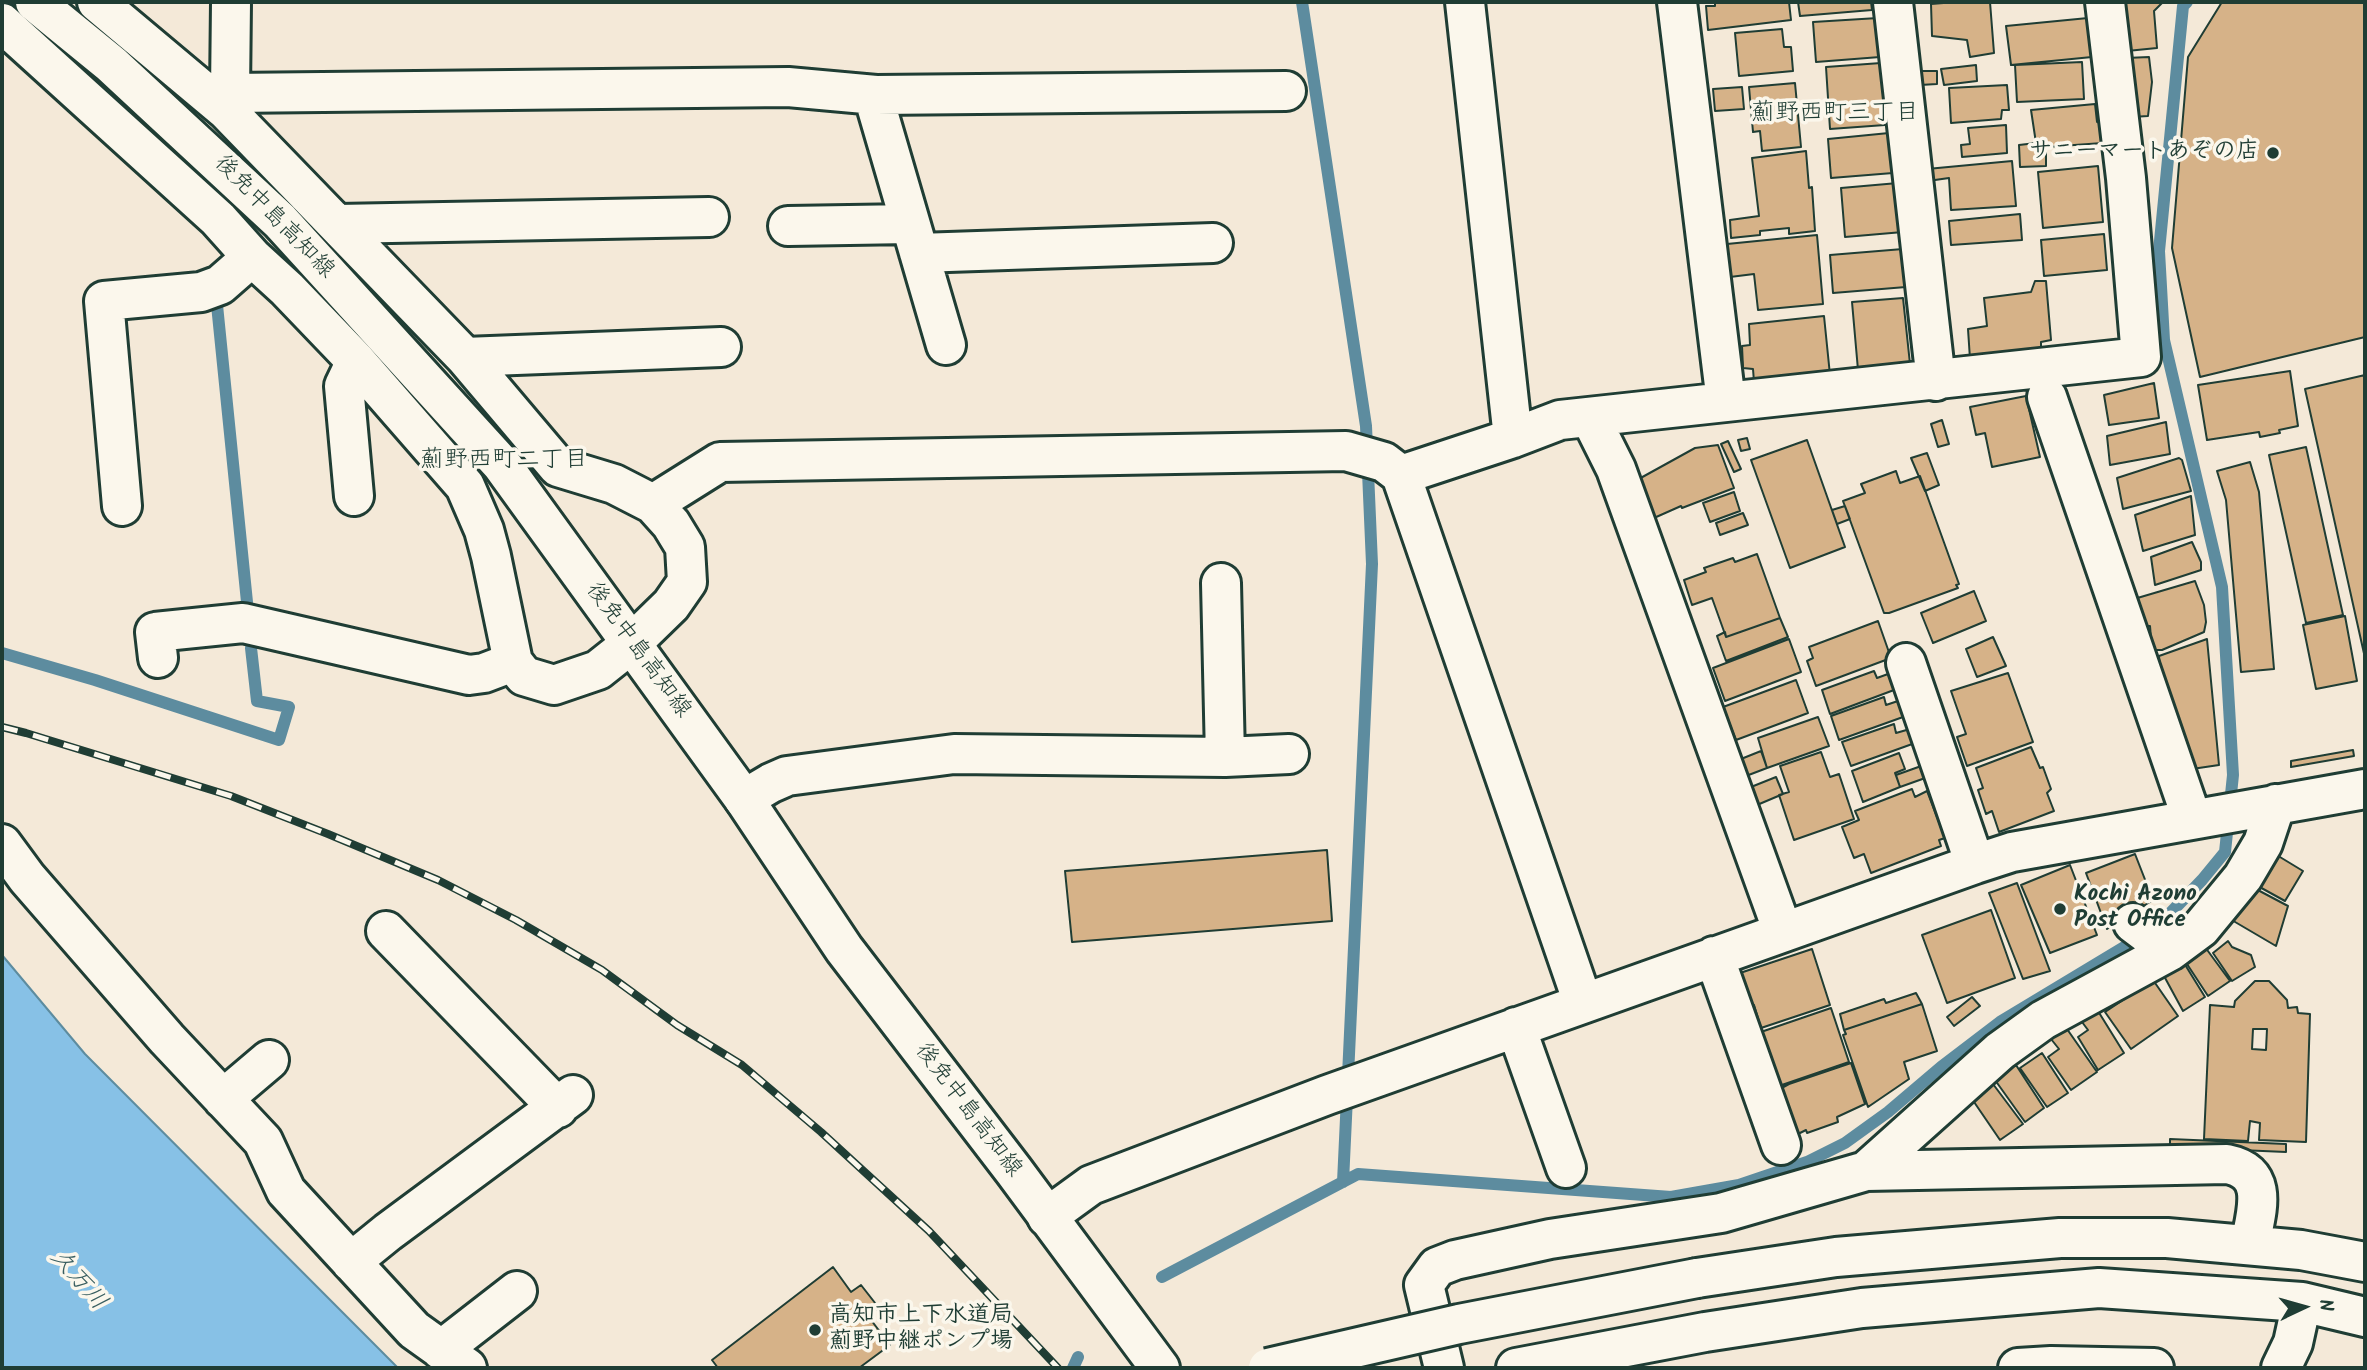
<!DOCTYPE html>
<html>
<head>
<meta charset="utf-8">
<style>
  body { margin:0 }
  #map { position:relative; width:2367px; height:1370px; overflow:hidden; background:#f4e9d8; font-family:Kalam,sans-serif }
  canvas { display:block }
  .frame { position:absolute; inset:0; border:4px solid #1f3d34; pointer-events:none }
  .north { position:absolute; left:2269px; top:1272px; width:70px; height:70px; -webkit-text-stroke:5px #fbf7ec; paint-order:stroke; rotate:85deg; font-size:19px; font-weight:700; line-height:28px; text-align:center; color:#1f3d34 }
  .north::after { content:''; display:block; margin:auto; width:24px; height:32px; background:#1f3d34; clip-path:polygon(50% 0,100% 100%,50% 72%,0 100%) }
</style>
</head>
<body>
<div id="map">
<canvas width="2367" height="1370"></canvas>
<div class="frame"></div>
<div class="north">N</div>
</div>
<script>
const ctx = document.querySelector('canvas').getContext('2d');
ctx.lineJoin = 'round';
function paint(path, color) {
  ctx.fillStyle = color;
  ctx.fill(path, 'evenodd');
}
function strokePath(path, color, width, dash) {
  ctx.strokeStyle = color;
  ctx.lineWidth = width;
  ctx.lineCap = dash ? 'butt' : 'round';
  ctx.setLineDash(dash || []);
  ctx.stroke(path);
}
function write(font, color, halo, rows, align = 'center') {
  ctx.font = font + ' Kalam,"Klee One",sans-serif';
  ctx.lineWidth = 7;
  ctx.setLineDash([]);
  ctx.textBaseline = 'middle';
  ctx.strokeStyle = halo;
  ctx.fillStyle = color;
  for (const [text, x, y, turn = 0] of rows) {
    ctx.save();
    ctx.translate(x, y);
    ctx.rotate((+turn || 0) * Math.PI / 180);
    ctx.textAlign = isNaN(turn) ? turn : align;
    if (halo) ctx.strokeText(text, 0, 0);
    ctx.fillText(text, 0, 0);
    ctx.restore();
  }
}
const water = new Path2D(`
  M2,955l83,99 313,314h-396z`);
const stream = new Path2D(`
  M1302,2l64,424 6,138 -29,618
  M217,305l30,297
  M2,653l93,27 184,60 10,-33 -32,-6 -6,-53
  M1162,1277l196,-103 313,23 68,-12 68,-23 38,-19 43,-31 53,-45 59,-45 156,-94 46,-48 23,-28 8,-77 -11,-188 -58,-247 -5,-89 24,-245 4,-4
  M1073,1368l5,-11`);
const building = new Path2D(`
  M1715,2h74l2,18 -83,10 -2,-24h9z
  M1798,2h73l1,8 -72,6z
  M1956,2h34l4,51 -24,4 -3,-17 -35,-4 -1,-32z
  M2122,2h41l-9,9 3,37 -30,3z
  M2222,2h143v335l-165,40 -28,-129 16,-191z
  M1878,18l2,39 -64,5 -3,-40z
  M2088,18l4,39 -81,8 -5,-39z
  M1782,29l2,18h7l2,24 -54,5 -4,-43z
  M2149,57l3,25 -4,34 -16,1 -6,-59z
  M2082,62l2,37 -67,3 -2,-37z
  M1881,63l4,62 -55,4 -4,-62z
  M1976,65l1,16 -33,4 -3,-16z
  M1920,71h17v13l-17,1z
  M1795,83l6,64 -39,4 -2,-20 -7,1 -4,-45z
  M2007,85l2,25h-7l-1,9 -50,4 -2,-35z
  M1742,87l2,22 -29,2 -2,-22z
  M2095,104l2,18 4,1 2,20 -57,4v19l-26,1 -1,-22 17,-2 -5,-33z
  M2006,125l1,28 -45,4 -1,-12 9,-1 -2,-16z
  M1889,133l4,40 -62,5 -3,-39z
  M1806,151l3,37 3,-1 3,44 -26,3v-6l-29,3v4l-29,3 -1,-18 29,-4 -7,-58z
  M2012,161l4,45 -65,4 -2,-32 -21,3 -1,-12z
  M2098,166l5,56 -60,6 -5,-56z
  M1898,183l5,49 -58,5 -4,-49z
  M2020,214l2,26 -71,5 -2,-24z
  M2104,234l3,36 -63,6 -3,-36z
  M1817,235l6,69 -65,6 -4,-36 -24,3 -3,-33z
  M1903,249l3,38 -73,6 -3,-38z
  M2035,281h11l5,59 -10,2v9l-71,8 -2,-30 19,-3 -3,-28 47,-6z
  M1903,298l7,66 -52,6 -6,-68z
  M1824,316l6,59 -76,7 -1,-13 -10,-1 -1,-22 8,-1 -1,-21z
  M2290,371l8,55 -19,4 1,3 -20,4 -1,-5 -52,8 -9,-55z
  M2365,375v283l-60,-269z
  M2154,383l5,35 -50,7 -5,-30z
  M2026,396l14,61 -48,10 -7,-34 -9,2 -6,-28z
  M1942,420l7,24 -11,3 -7,-23z
  M2166,422l4,32 -60,11 -3,-29z
  M1747,438l3,11 -9,2 -3,-11z
  M1807,440l38,107 -55,21 -39,-108z
  M1728,441l13,28 -7,3 -13,-28z
  M1718,445l16,43 -52,20 -1,-2 -27,12 -17,-38 58,-32z
  M2306,447l37,168 -37,8 -37,-168z
  M1927,453l12,32 -14,6 -14,-33z
  M2179,458l3,2 9,31 -68,18 -6,-31z
  M2250,462l9,30 15,177 -33,3 -15,-172 -9,-29z
  M1896,471l4,12 20,-7 39,108 -3,1 2,3 -69,25h-5l-41,-112 22,-8 -4,-9z
  M1734,492l6,19 -30,11 -7,-19z
  M2191,496l4,39 -52,16 -8,-36z
  M1845,506l5,13 -13,5 -5,-14z
  M1743,513l5,12 -28,10 -4,-12z
  M2192,542l9,20v8l-46,15 -4,-28z
  M1757,554l23,64 -54,19 -14,-39 -20,7 -8,-25 22,-8 -2,-4 29,-10 2,4z
  M2195,581l9,24 2,17 -2,10 -42,18h-10l-2,-24h-8l-8,-27z
  M1974,591l12,30 -53,22 -12,-30z
  M2345,616l12,65 -41,8 -13,-64z
  M1780,618l8,19 -62,24 -9,-25 8,-4 1,5z
  M1878,621l13,37 -75,28 -9,-25 6,-3 -4,-11z
  M1993,637l13,29 -29,11 -11,-28z
  M1789,639l12,33 -76,29 -12,-33z
  M2207,639l12,126 -27,4 -32,-101 -1,-12z
  M1874,671l3,7 11,-4 6,16 -64,24 -8,-24z
  M2008,673l25,69 -66,24 -10,-29 9,-3 -15,-43z
  M1796,680l12,33 -72,27 -13,-33z
  M1884,697l2,8 12,-4 5,16 -64,23 -8,-24z
  M1818,717l11,29 -62,22 -9,-30z
  M1894,724l2,9 14,-4 5,14 -64,23 -9,-24z
  M2031,747l9,21 3,-1 8,22 -4,4 7,18 -55,21 -7,-21 -6,3 -8,-24 5,-2 -7,-20z
  M2353,750l1,6 -63,11v-6z
  M1761,751l6,17 -21,8 -5,-17z
  M1821,752l9,25 9,-3 15,45 -60,21 -15,-45 10,-3 -9,-26z
  M1899,753l6,16 -10,4 5,14 -37,15 -11,-31z
  M1924,765l4,12 -28,10 -4,-12z
  M1776,777l7,17 -26,11 -6,-18z
  M1912,789l3,8 12,-6 18,47 -6,2 2,6 -70,27 -7,-19 -10,4 -12,-31 17,-7 -4,-9z
  M1327,850l5,71 -260,21 -7,-71z
  M2135,854l18,46 -46,29 -21,-56z
  M2275,854l28,17 -18,30 -29,-16z
  M2070,865l27,70 -47,18 -29,-68z
  M2017,883l33,88 -27,8 -34,-86z
  M2254,888l34,18 -12,40 -46,-27z
  M1991,910l24,68 -68,25 -25,-68z
  M2228,941l4,6 19,8 4,12 -23,14 -19,-28z
  M2205,947l25,34 -22,15 -23,-35z
  M1812,949l18,56 -69,23 -7,-23 -3,1 -11,-33z
  M2184,963l21,34 -22,14 -19,-35z
  M2153,980l25,36 -47,33 -26,-37z
  M2255,981h14l18,19 1,8 9,-1 1,6 12,1 -4,128 -47,-2 1,-17 -10,-2 -2,20 -44,-2 6,-134 24,2 1,-6zM2253,1029h14l-1,21 -14,-1z
  M1916,993l6,11 -78,26 -4,-16 44,-15 2,4z
  M1972,997l8,9 -26,20 -7,-9z
  M1922,1004l15,47 -33,11 5,17 -41,28 -25,-72 3,-1 -2,-4z
  M1831,1008l18,54 -73,25 -18,-54z
  M2098,1011l26,42 -26,17 -20,-33 10,-7 -6,-8z
  M2067,1029l30,43 -26,18 -23,-33 11,-8 -8,-10z
  M2042,1053l26,40 -21,14 -27,-39z
  M1851,1063l14,41 -28,13 1,5 -31,11 -1,-3 -8,4 -3,-10 -5,1 -12,-35 11,-6z
  M2016,1065l28,43 -19,14 -30,-42z
  M1993,1084l30,40 -23,16 -28,-41z
  M2170,1139l116,5v8l-116,-5z
  M833,1267l18,25 10,-7 18,23 -11,8 22,29 -31,23h-141l-6,-8z`);
const minor = new Path2D(`
  M97,2l130,109
  M1465,2l48,436
  M1677,2l49,400
  M1893,2l43,379
  M2,23l216,196 34,38 35,32 69,72 109,125 19,44 7,26 22,106 11,14 30,9 44,-15 34,-27 39,-38 16,-23 -2,-35 -14,-23 -18,-20 -39,-20 -56,-17 -93,-110 -238,-246 3,-18 1,-91
  M230,93l558,-6 88,8 410,-4
  M873,95l73,250
  M338,224l371,-7
  M788,226l122,-2
  M919,253l294,-10
  M465,357l256,-10
  M2047,397l145,422
  M1590,417l26,52 167,463
  M1401,475l182,528
  M354,496l-10,-110 12,-25
  M653,504l67,-42 626,-11 38,11 17,13 112,-37 47,-18 581,-63 -15,-179 -21,-176
  M122,506l-18,-205 97,-9 19,-7 32,-28
  M1221,583l4,174
  M158,658l-3,-26 88,-9 226,52 15,-2 29,-11
  M1906,663l69,201
  M744,799l27,-16 16,-7 167,-22 271,3 64,-3
  M2,844l25,34 140,161 96,102 23,50 128,139 53,38
  M2133,923l37,28
  M386,931l172,177
  M1714,956l67,189
  M1516,1027l50,141
  M223,1099l46,-39
  M1866,1171l361,-7c44,9 29,48 23,81
  M1047,1217l44,-32 236,-90 648,-231 37,-12 353,-63
  M351,1262l37,-30 185,-137
  M1697,1278l139,-21 224,-19h107l134,12 64,12
  M441,1350l76,-59
  M1444,1368l-20,-83 13,-18 18,-7 95,-21 171,-26 145,-42 134,-120 43,-31 127,-69 31,-23 42,-51 20,-34 13,-39
  M1516,1368l189,-36 157,-24 237,-20 203,14 63,15
  M2018,1368l33,-2 103,2
  M2281,1368l12,-25 9,-41`);
const major = new Path2D(`
  M35,2l76,62 169,157 222,244 242,334 100,150 170,222 146,197`);
const rail = new Path2D(`
  M2,727l24,6 205,63 97,38 110,46 78,40 86,50 75,55 65,40 79,67 108,99 129,137`);
const minorBridge = new Path2D(`
  M1268,1368l191,-44 238,-46`);
const markers = [
  [2273,153,7,"#1f3d34"],
  [2060,909,7,"#1f3d34"],
  [815,1330,7,"#1f3d34"]
];
const poiNames = [
  ["サニーマートあぞの店",2259,153,"right"],
  ["Kochi Azono",2074,896],
  ["Post Office",2074,922],
  ["高知市上下水道局",829,1317],
  ["薊野中継ポンプ場",829,1343]
];
const streetNames = [
  ["後免中島高知線",273,218,46],
  ["後免中島高知線",637,651,54],
  ["後免中島高知線",967,1111,53]
];
const neighbourhoodNames = [
  ["薊野西町三丁目",1835,115],
  ["薊野西町二丁目",504,462]
];
const waterNames = [
  ["久万川",77,1281,49]
];
paint(water, '#87c1e6');
strokePath(water, '#5d8c9f', 2);
strokePath(stream, '#5d8c9f', 12);
paint(building, '#d6b288');
strokePath(building, '#1f3d34', 2);
strokePath(minor, '#1f3d34', 44);
strokePath(major, '#1f3d34', 44);
strokePath(minor, '#fbf7ec', 38);
strokePath(major, '#fbf7ec', 38);
strokePath(rail, '#1f3d34', 8);
strokePath(rail, '#fbf7ec', 5, [16]);
strokePath(minorBridge, '#1f3d34', 44, []);
strokePath(minorBridge, '#fbf7ec', 38);
for (const [x, y, r, color] of markers) {
  const dot = new Path2D();
  dot.arc(x, y, r, 0, 2 * Math.PI);
  ctx.fillStyle = color;
  ctx.fill(dot);
  strokePath(dot, '#fbf7ec', 2.5);
}
write('bold 23px', '#1f3d34', '#fbf7ec', poiNames, 'left');
write('23px', '#1f3d34', '#fbf7ec', streetNames);
write('24px', '#1f3d34', '#fbf7ec', neighbourhoodNames);
write('italic 24px', '#395e60', '#fbf7ec', waterNames);
</script>
</body>
</html>
